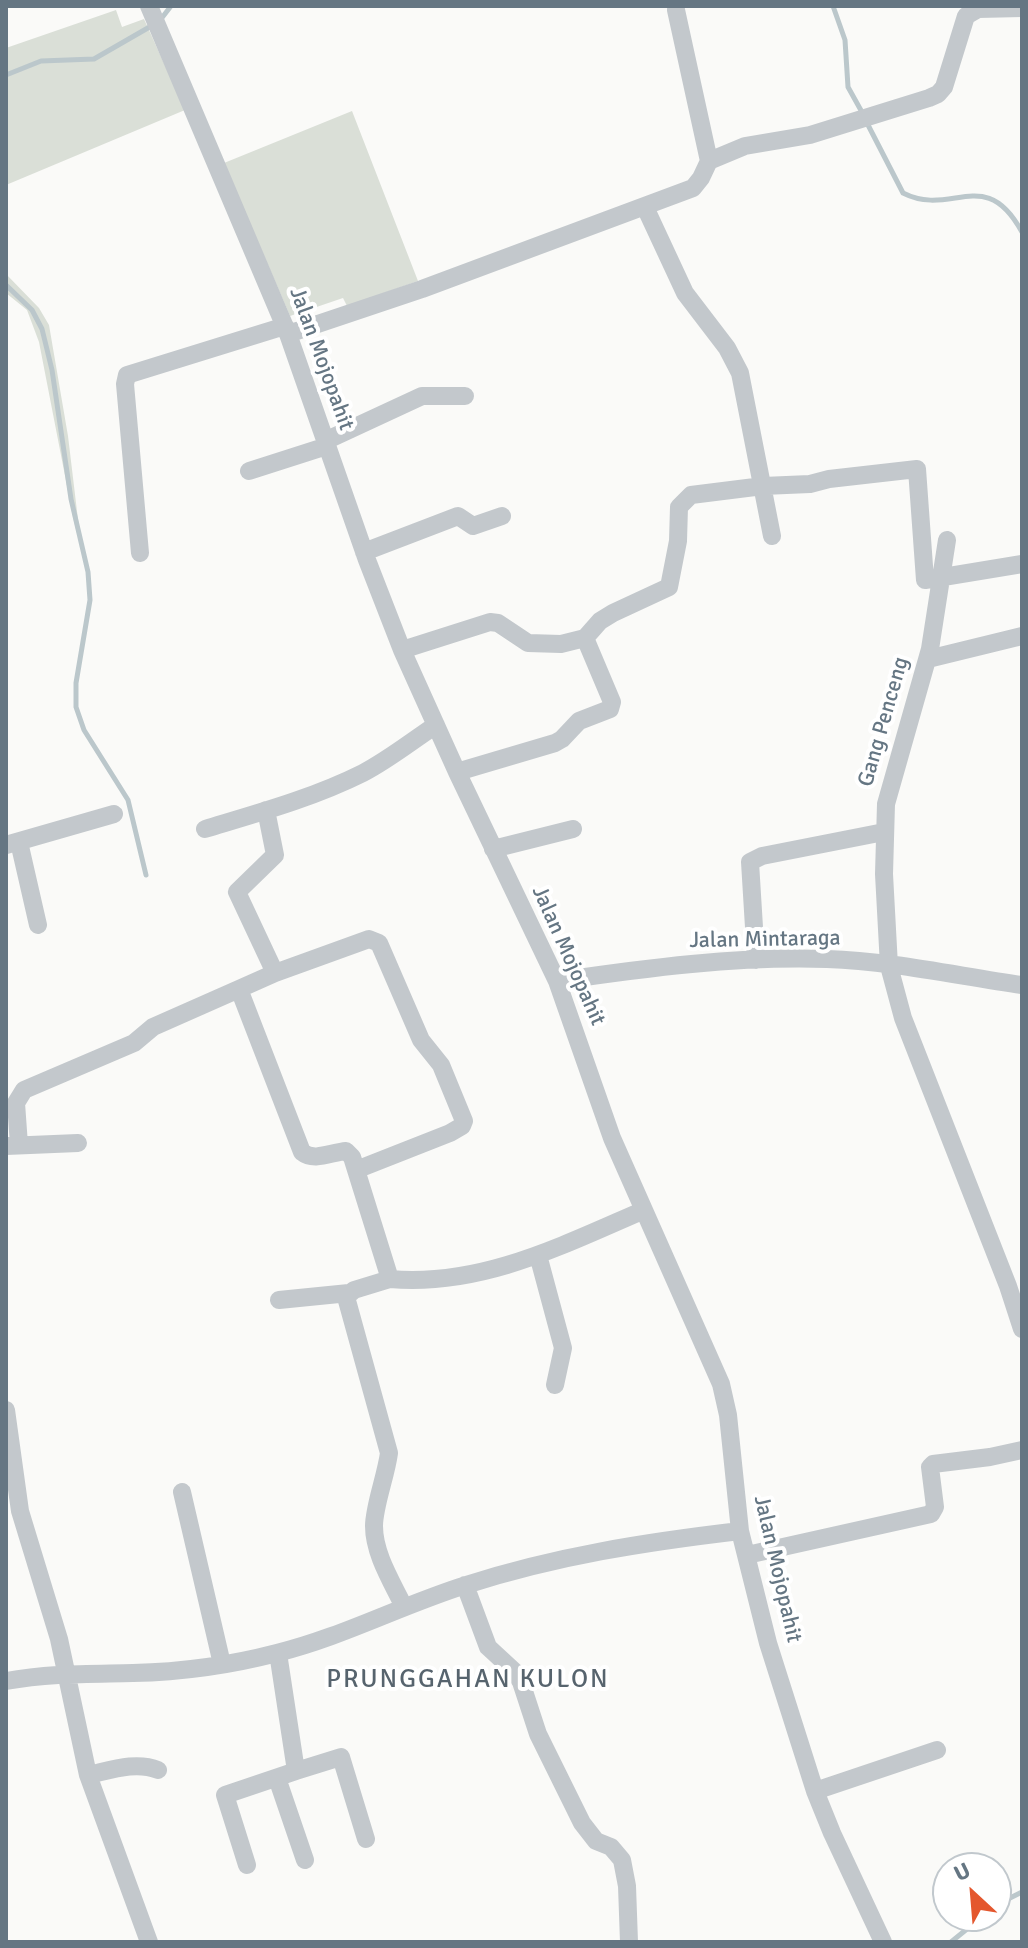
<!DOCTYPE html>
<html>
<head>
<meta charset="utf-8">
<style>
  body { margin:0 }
  #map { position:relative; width:1028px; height:1948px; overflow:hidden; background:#fafaf8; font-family:Signika,sans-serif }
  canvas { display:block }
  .frame { position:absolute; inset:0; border:8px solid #657683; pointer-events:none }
  .north { position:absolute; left:932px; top:1852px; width:80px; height:80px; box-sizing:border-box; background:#fff; border:2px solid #c1c8cd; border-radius:50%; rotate:334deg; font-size:22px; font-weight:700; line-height:32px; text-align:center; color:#657683 }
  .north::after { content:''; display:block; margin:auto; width:28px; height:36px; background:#e4572e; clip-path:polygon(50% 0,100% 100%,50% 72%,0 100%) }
</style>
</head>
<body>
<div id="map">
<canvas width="1028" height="1948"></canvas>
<div class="frame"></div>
<div class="north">U</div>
</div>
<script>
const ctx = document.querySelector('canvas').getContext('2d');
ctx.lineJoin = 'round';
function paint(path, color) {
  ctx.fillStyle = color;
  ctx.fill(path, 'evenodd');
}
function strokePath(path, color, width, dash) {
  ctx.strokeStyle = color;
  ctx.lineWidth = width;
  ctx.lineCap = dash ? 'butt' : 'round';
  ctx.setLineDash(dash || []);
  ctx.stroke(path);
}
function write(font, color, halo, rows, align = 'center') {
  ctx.font = font + ' Signika,sans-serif';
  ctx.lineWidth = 8;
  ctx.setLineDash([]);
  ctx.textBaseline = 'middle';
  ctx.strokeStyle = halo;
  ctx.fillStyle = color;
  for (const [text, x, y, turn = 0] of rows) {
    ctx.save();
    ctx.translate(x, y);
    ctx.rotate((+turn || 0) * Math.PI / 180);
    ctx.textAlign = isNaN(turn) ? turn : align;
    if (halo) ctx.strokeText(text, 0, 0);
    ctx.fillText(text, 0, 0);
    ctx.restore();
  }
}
const green = new Path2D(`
  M116,10l6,17 22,-8 41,91 -179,75v-137z
  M352,111l66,170 -71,25 -4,-8 -53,18 -66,-153z
  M6,274l33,34 10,17 19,111 14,117 -9,-36 -34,-175 -12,-32 -21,-17z`);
const stream = new Path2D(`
  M833,6l12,34 3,47 15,27
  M161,19l10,-13
  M6,75l35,-14 53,-2 59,-34
  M867,123l36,70c49,25 82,-29 119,39
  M6,285l26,25 10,19 10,41 19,129 17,73 2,28 -14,83v24l8,23 44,70 18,75
  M996,1905l26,-13
  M951,1942l32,-26`);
const minor = new Path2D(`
  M149,6l139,328 79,226 35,90 55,122 100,209 55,157 109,246 7,31 12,116 28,112 47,148 17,42 51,109
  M676,10l33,151
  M645,207l40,86 42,55 13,25 32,163
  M288,334l134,-45 271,-101 8,-10 8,-17 36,-15 65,-11 119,-37 9,-4 6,-7 22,-71 12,-7 44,-1
  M325,441l97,-45h43
  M249,471l78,-25
  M947,540l-17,109 -44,155 -2,70 5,92 14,52 105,268 14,43
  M364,552l94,-36 15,10 29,-10
  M140,553l-15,-169 2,-9 158,-49
  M402,650l88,-28 8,1 30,20 33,1 24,-6 15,-17 13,-8 56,-26 9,-46 1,-34 12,-12 72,-9 47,-2 19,-5 88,-10 8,111 97,-16
  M928,659l94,-23
  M457,772l98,-29 7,-4 17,-18 31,-12 2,-7 -27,-64
  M266,810l9,45 -38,37 38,81 94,-34 10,4 42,97 20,25 23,56 -2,5 -12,7 -94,37
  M205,829c53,-16 108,-31 158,-56 25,-13 49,-32 73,-48
  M19,842l19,83
  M6,845l108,-31
  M493,849l80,-20
  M756,960l-6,-98 12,-6 122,-24
  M275,973l-36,16 63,163c12,10 30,0 44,-1l6,6 38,122 -36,11 -8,7 43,156c-3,23 -15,53 -15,73 0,28 18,56 30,81
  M557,981c89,-13 180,-25 270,-22 65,2 131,17 195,26
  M19,1145l-3,-42 8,-13 110,-47 19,-16 86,-38
  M6,1146l72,-3
  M538,1255l25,93 -8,37
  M390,1279c90,8 171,-33 252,-68
  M279,1300l70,-7
  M6,1410l14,101 39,128 29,136 61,167
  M182,1492l40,172
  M747,1555l184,-41 4,-7 -5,-40 3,-3 57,-7 32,-7
  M465,1585l23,62 26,24 7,11 17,52 44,89 14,18 15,6 11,13 5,26 2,56
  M6,1681c43,-8 84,-7 127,-8 48,-1 98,-8 144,-20 65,-16 125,-48 189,-68 90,-29 180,-43 274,-54
  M296,1771l45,-14 25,82
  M88,1775c23,-5 48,-14 70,-5
  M277,1778l28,82
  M815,1791l122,-41
  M247,1865l-22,-70 71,-24 -18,-118`);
const streetNames = [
  ["Jalan Mojopahit",321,359,70],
  ["Gang Penceng",884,722,-74],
  ["Jalan Mintaraga",765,940,-1],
  ["Jalan Mojopahit",568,956,66],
  ["Jalan Mojopahit",777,1569,77]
];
const quarterNames = [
  ["PRUNGGAHAN KULON",468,1680]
];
paint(green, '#dadfd7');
strokePath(stream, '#bbc7cb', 5);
strokePath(minor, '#c3c8cc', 18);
write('22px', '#657683', '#fff', streetNames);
ctx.letterSpacing = '2px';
write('26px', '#57646e', '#fff', quarterNames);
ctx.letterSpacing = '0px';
</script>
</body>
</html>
